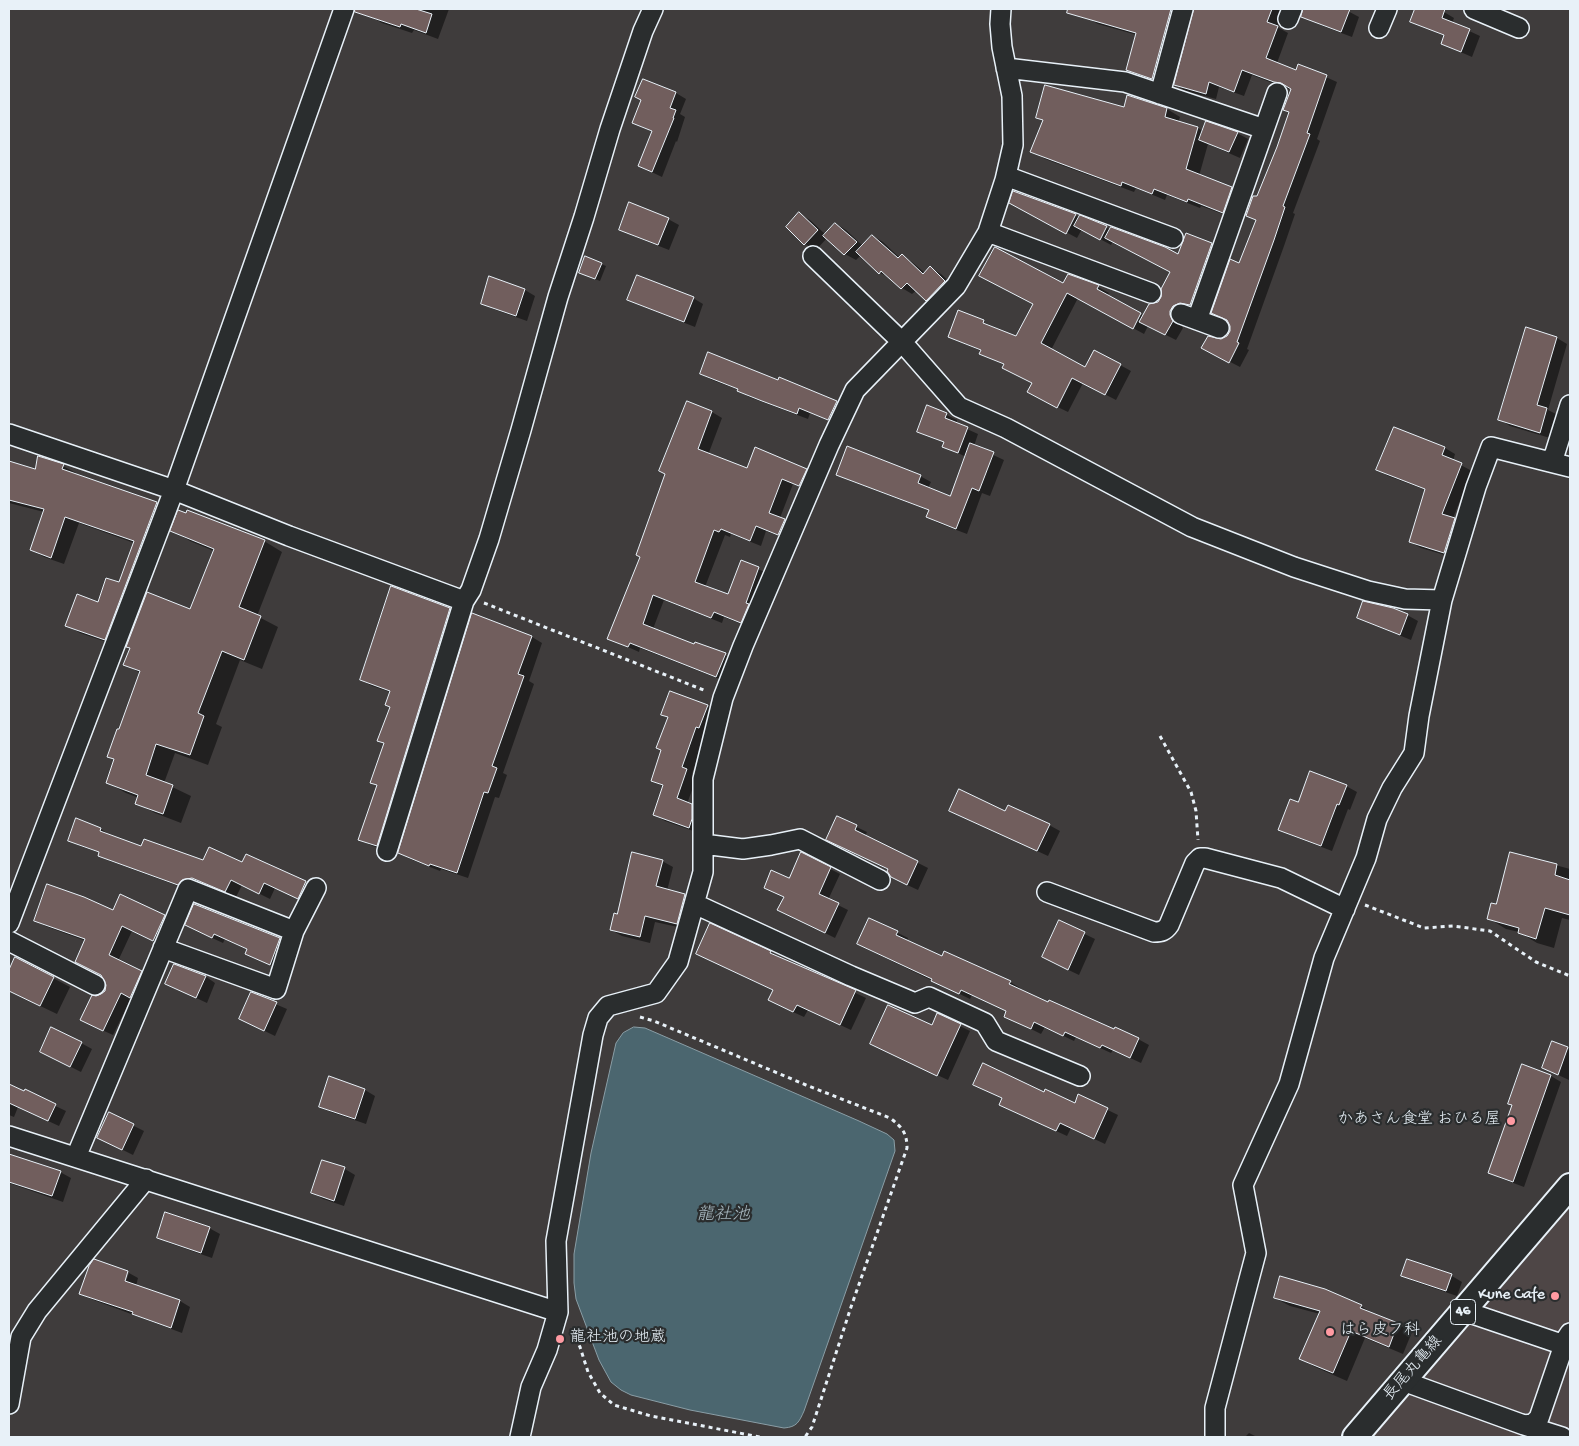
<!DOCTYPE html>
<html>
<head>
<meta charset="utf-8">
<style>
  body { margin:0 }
  #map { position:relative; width:1579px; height:1446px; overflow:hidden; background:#3f3c3c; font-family:"Gochi Hand",sans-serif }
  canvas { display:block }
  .frame { position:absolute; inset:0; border:10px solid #e8f1f8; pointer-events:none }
</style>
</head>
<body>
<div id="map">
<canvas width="1579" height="1446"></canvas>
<div class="frame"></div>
</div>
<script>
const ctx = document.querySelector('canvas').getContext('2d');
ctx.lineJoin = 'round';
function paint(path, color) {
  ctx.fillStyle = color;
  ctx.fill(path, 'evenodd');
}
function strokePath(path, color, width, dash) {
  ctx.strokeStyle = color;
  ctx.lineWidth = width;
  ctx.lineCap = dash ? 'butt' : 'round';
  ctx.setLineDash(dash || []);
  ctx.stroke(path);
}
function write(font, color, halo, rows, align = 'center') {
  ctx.font = font + ' "Gochi Hand","Klee One",sans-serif';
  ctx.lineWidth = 4.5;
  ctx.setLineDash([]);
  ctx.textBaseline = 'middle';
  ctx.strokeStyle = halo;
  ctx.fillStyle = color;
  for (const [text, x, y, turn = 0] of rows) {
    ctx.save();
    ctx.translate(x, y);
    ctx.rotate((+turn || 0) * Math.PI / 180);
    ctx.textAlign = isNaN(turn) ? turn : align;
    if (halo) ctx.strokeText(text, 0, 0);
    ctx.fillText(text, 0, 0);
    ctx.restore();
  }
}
const built = new Path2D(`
  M1570,1203v234h-205z`);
const water = new Path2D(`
  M634,1027l11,1 214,93 28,13 7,6 1,11 -91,260c-5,11 -7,16 -20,17l-94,-18 -59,-15 -10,-5 -10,-8 -12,-22 -23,-61 -2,-16v-29l17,-101 25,-110 7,-10z`);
const shadow = new Path2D(`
  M373,9h76l-11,30 -24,-9 -2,3 -30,-10 -12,-7z
  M1090,9h49l6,1v-1h39l-21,75 -25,-9 -10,-6 9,-34 -39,-11 -11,-6z
  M1195,9h89l-7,18 11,6 -11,30 20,8 2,-6 38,17 -20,57 3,2 -27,72 2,1 -11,32 -37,103 2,1 -9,17 -27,-14 8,-13 6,-2 4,-5v-8l-2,-4 -16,-8 27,-48 17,-44 -10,-6 11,-18 32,-84 3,-24 -8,-1 -33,-13 -8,21 -25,-9 -3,12 -30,-8 -11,-6z
  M1314,9h30l15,8 -7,20 -32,-12 -11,-6z
  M1416,9h21l7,3 10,6 -2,5 28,13 -8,21 -30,-13 3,-8 -34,-15z
  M643,81l33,12 10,6 -6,15 5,3 -8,25 -1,-1 -14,36 -23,-11 14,-34 -20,-9 10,-23z
  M1128,96l39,13 13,8 -2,6 20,5 6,4 33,1 11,6 -8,19 -32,-14 -9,32 32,12 13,8 -8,23 -35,-13 -1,2 -33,-13 -2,5 -29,-12 -2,4 -89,-33 -13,-8 12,-30 -7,-3 88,-10z
  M1014,192l165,64 8,-21 25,9 10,6 -21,61 -21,11 3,6 -7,12 -28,-14 -4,8 -66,-36 -27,52 34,18 35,-3 11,6 -15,29 -33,-17 -15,29 -29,-14 -6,-15 -28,-18 -24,-11v-3l-32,-14 34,-15 34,16 47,-53 34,2 11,6 -2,3 37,20 19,-18 8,-26 -58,-31 -2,4 -29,-16 -5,9 -56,-30z
  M800,214l10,6 16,15 10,-11 10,6 17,16 10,-10 10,6 17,16 2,-2 10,6 13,11 5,-5 11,6 14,13 -17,19 -11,-6 -10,-10 -5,4 -10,-6 -11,-10 -11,-5 -19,-18 -5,5 -11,-6 -18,-16 -11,12 -11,-6 -18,-17z
  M668,219l11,6 -10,25 -38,-15 -11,-6z
  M601,264l5,2 -6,15 -15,-6z
  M490,278l35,12 10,6 -8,25 -34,-12 -11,-6z
  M693,298l10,6 -8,23 -56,-22 -10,-6z
  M1557,338l10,6 -19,66 10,5 -8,23 -40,-12 -11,-7z
  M701,374l78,7 1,-2 57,23 10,6 -8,17 -29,-12 -2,6 -59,-22 -10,-7 -27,-10z
  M688,403l24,9 10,6 -14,37 40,15h58l10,6 -6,15 -17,-7 -13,34 15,8 -6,14 -23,-9 -5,15 -30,-12 -1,3 -5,-2 -20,52 24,9 13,-34 27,12 -18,54 -27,-11 -2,6 -58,-23 -11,29 42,17 30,9 10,5 -8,22 -87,-34 -1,4 -31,-14 33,-81z
  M928,406l29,14 -1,4 22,10 -4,12 30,14 -14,36 -8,-3 -15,41 -29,-11 -11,-6 3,-6 -82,-31 -10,-6 82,2 11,6 -3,6 22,9 16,-40 -22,-11 1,-3 -27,-12z
  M1395,428l50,20 10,6 -2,7 19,10 -19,47 12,7 -10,33 -34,-10 -11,-6 16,-52 -38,-14 -10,-6z
  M9,463l27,7 27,-4 13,7v2l81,29 13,7 -52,135 -38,-13 -13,-8 31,-21 22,-20 14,-41 -55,-20 -15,41 -20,-7 -13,-7 13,-38 -35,-9z
  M172,530l92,11 18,11 -25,64 21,11 -16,42 -22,-9 -24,64 6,3 -14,38 -33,-12 -11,30 27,13 -10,27 -26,-10 -18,-10 2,-5 -13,-5 -18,-10 7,-23 -7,-4 12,-25 20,-58 -15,-9 6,-15 -3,-2 63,-36 23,-60 -24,-10z
  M450,609l10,6 -73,236 -17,-6 -10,-6 18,-53 -6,-4 13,-38 -6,-3 12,-34 -1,-15 -18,-6 -11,-6z
  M1407,615l11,6 -7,19 -42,-17 -11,-6z
  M532,637l10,6 -13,38 5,3 -31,89 4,2 -8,23 -4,-1 -27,81 -27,-9 -1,2 -30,-12 -10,-6z
  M707,706l11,6 -12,20 -14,42 5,2 -10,28 15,7 -3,22 -34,-12 -11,-6 10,-28 -12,-7 10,-30 7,-32 -6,-4z
  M1346,786l11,6 -7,18 -2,-1 -16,42 -42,-16 -10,-6z
  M951,811l55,1 43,13 11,6 -12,25z
  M838,818l29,14 -2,4 63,32 -10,22 -15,-7 -14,-13 -51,-25z
  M76,820l25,9 10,7 31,11 62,14 38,3 4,-8 70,33 -7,15 -34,-16 -5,11 -28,-14 -6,12 -33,-13 -11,1 -3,5 -79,-29 -11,-6 1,-2 -20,-7 -11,-6z
  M1511,853l59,16v51l-8,-2 -8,30 -17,-5 -18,-11 -13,-3 -18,-11 9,-12z
  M801,854l39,20 -12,26 20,10 -13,28 -46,-23 -4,-18 4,-17z
  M662,861l11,6 -6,24 18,4 10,7 -8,27 -32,-7 -5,21 -28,-7 -11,-6 7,-14z
  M113,912l51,4 10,6 -11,24 -31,-15 -14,30 33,16 -11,25 -9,-4 -18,37 -22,-10 5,-28 10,-6 2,-6 -22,-44 -41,-15 -10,-6z
  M870,919l38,19 -1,3 36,16 67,25 10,6v2l29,13 89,36 11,6 -8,18 -28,-13 -2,3 -35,-16 -2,4 -29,-14 -4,7 -36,-18 3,-5 -36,-16 -2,4 -101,-49 -10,-6z
  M1060,922l35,17 -16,36 -25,-12z
  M711,925l155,73 -15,32 -43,-20 -4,7 -24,-11 -10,-6 4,-9 -66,-32z
  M197,931l83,8 10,6 -9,25 -35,-17 2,-3 -23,-11 -2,4z
  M15,958l55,29 -13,27 -48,-23v-18z
  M205,976l10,7 -8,20 -30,-14z
  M252,994l35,15 -12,27 -35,-17z
  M938,1015l32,16 -22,49 -67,-31 51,-22z
  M1552,1042l18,8 -1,30 -26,-12z
  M81,1043l11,6 -11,23 -40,-20z
  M1523,1066l28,10 10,6 -37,105 -24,-9 -10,-6 23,-66z
  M330,1078l35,12 10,6 -9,28 -35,-12 -11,-6z
  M9,1084l57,27 -7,15 -41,-19 -4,10 -5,-2z
  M974,1084l70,10 31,10 4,-8 39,19 -13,29 -34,-16 -4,8 -56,-26 -8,-11z
  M110,1114l34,17 -11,24 -24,-12z
  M9,1155l51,17 11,6 -8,24 -54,-19z
  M323,1161l22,8 10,6 -11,31 -21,-7 -10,-6z
  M209,1228l11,6 -8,24 -43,-15 -11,-6z
  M95,1261l33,11 -6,14 2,1 5,-14 9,5 -2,8 44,15 10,6 -8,26 -91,-34 -10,-6z
  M1408,1261l44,15 10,6 -5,14 -44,-15 -10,-6z
  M1275,1298l86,8 14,9 23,9 14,8 -9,22 -38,-16 -18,43 -32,-14 -14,-8 19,-45 -30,-8z
  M1249,1433l8,4h-12z`);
const building = new Path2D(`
  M355,9h61l16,5 -6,19 -25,-9 -1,3 -45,-15z
  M1068,9h103l-19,70 -26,-9 10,-37 -69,-20z
  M1194,9h78l-5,13 11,4 -12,32 30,12 2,-6 29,11 -20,58 3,1 -27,72 2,1 -11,33 -37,102 2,1 -10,20 -28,-15 7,-12 13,3 6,-3 3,-5v-5l-3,-6 -16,-7 19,-54 9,4 17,-43 -10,-4 7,-20h4l20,-49 12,-35 -6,-2 8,-21 -10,-6 -7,-1 -32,-12 -8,22 -25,-10 -3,12 -32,-9z
  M1303,9h47l-9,23 -40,-15z
  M1415,9h30l-3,9 28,11 -9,23 -20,-8 3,-9 -34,-13z
  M643,79l33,13 -6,16 6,2 -3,8h1l-22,54 -14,-6 14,-35 -20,-8 9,-23 -6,-3z
  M1045,85l79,22 3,-12 40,13 -2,9 33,10 -12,42 46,18 -9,26 -35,-14 -1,3 -33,-13 -2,5 -30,-12 -1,4 -91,-34 13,-32 -7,-2z
  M1206,121l32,11 -9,20 -30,-12z
  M1013,191l63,23 -10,20 -57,-31z
  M629,202l40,16 -11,27 -39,-15z
  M799,212l19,18 -14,15 -18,-18z
  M1080,215l27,11 -7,14 -26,-14z
  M835,223l22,19 -13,13 -21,-19z
  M1111,227l54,20 13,7 8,-21 26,10 -22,62 -10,-2 -7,3 -3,5v4l3,6 -8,14 -26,-13 10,-18 9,-2 3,-5v-8l9,-17 -65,-34z
  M872,235l26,23 4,-4 21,20 7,-8 15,15 -19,20 -19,-18 -6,6 -20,-18 -2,3 -23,-22z
  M995,247l68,36 5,-9 31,11 -2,4 44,24 -8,16 -66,-36 -26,50 44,24 9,-17 27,14 -16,31 -33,-17 -15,30 -30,-16 5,-9 -30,-15 2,-4 -25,-10 2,-4 -33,-13 10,-27 26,10 -1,3 33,13 17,-32 -54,-28z
  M585,256l17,7 -7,16 -16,-6z
  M637,275l57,22 -10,25 -57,-22z
  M489,276l36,13 -9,27 -35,-12z
  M1526,327l31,10 -20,68 10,3 -7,25 -42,-13z
  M708,352l70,28 1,-3 58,24 -9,19 -29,-12 -2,6 -35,-13 -25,-10 1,-2 -38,-15z
  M687,401l25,10 -14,38 49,19 8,-21 52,22 -8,17 -17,-7 -13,34 16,6 -7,16 -22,-9 -6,15 -29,-12 -2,3 -5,-2 -19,52 33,12 13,-34 18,7 -13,36 3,1 -8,19 -27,-11 -3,6 -58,-23 -10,29 51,20 1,-2 31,11 -10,24 -86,-34 -2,4 -21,-8 33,-82 -4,-2 29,-81 -6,-3z
  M927,405l20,8 -2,5 23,9 -10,26 -16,-6 2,-5 -27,-10z
  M1394,427l51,20 -3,8 20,8 -20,51 13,4 -11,35 -35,-11 16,-53 -49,-19z
  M970,443l24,9 -15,39 -7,-3 -16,41 -30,-12 3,-7 -93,-35 11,-29 74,29 -3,8 32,13z
  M38,456l26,8 -2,5 95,33 -52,138 -40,-14 12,-32 21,8 8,-24 13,4 15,-41 -69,-24 -14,41 -21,-8 14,-41 -35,-9v-39l26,8z
  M178,510l8,3 1,-3 78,30 -26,67 22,9 -17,44 -22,-9 -24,62 6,3 -14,39 -34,-11 -10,31 27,10 -10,29 -28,-10 3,-9 -32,-12 8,-24 -7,-2 10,-28h2l21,-58 -17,-6 7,-17 -4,-1 21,-55 43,17 24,-60 -44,-18z
  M391,586l59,22 -73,238 -19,-6 19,-55 -7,-2 14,-40 -7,-2 13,-34 -5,-2 5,-14 -30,-11z
  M1363,601l30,7 15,6 -8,21 -43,-17z
  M472,613l60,23 -14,38 6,2 -32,90 5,2 -9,25 -4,-1 -27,81 -27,-9 -1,2 -31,-13z
  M670,691l38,14 -9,23 -3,-1 -14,40 5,2 -10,29 15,6v15l-3,9 -36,-13 10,-30 -12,-4 10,-31 -5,-2 12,-31 -7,-2z
  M1310,771l37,14 -8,20 -2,-1 -16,42 -43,-16 12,-31 8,3z
  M959,789l46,22 3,-6 42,19 -13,27 -88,-40z
  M837,816l20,9 -2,5 63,31 -11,24 -16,-8 -4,-6 1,-2 -62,-29z
  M76,818l25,10 -1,3 41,15 3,-7 59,21 6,-13 33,15 4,-8 60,27 -8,18 -34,-16 -5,11 -28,-14 -6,12 -33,-14 -10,2 -4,5 -80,-29 1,-4 -31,-11z
  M632,852l31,8 -7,26 29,8 -8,30 -32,-8 -5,21 -30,-7 4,-17 3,1z
  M801,852l30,15 -12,27 20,9 -14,30 -48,-23 7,-13 -20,-9 7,-18 18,8z
  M1510,852l47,12 -2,11 15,5v35l-25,-7 -9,31 -18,-6 1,-5 -32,-9 4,-16 5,1z
  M47,884l37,13 29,13 7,-16 45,21 -12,26 -31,-15 -13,29 33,16 -12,27 -9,-5 -18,38 -23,-11 12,-25 4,1 5,-2 4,-3 1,-6 -5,-10 -26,-13 10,-23 -51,-18z
  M194,904l86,34 -10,27 -25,-11 2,-5 -33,-15 -2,4 -27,-13z
  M869,918l29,13 -2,4 46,21 2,-5 67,30 -2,3 39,18 1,-2 65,29 1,-2 24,11 -9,20 -28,-13 -2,3 -35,-16 -2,4 -29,-14 -3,7 -27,-12 2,-6 -45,-21 -2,4 -28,-13 1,-2 -75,-35z
  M1059,920l26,12 -17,38 -26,-13z
  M710,923l61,28 -1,2 86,37 -16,35 -43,-20 -4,7 -25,-12 5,-10 -77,-36z
  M15,957l39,20 -14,29 -31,-15v-21z
  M174,964l32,12 -10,22 -31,-14z
  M251,992l26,10 -13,29 -25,-12z
  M888,1005l44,20 5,-12 24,11 -24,52 -67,-32z
  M51,1027l31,15 -12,25 -30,-15z
  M1552,1041l16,6 -10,28 -16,-7z
  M983,1063l61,29 1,-3 30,14 3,-9 30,14 -14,31 -34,-16 -4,8 -57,-26 3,-7 -29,-13z
  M1522,1064l29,11 -38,107 -25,-9 24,-68 -4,-1z
  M329,1076l36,13 -10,30 -36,-12z
  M9,1084l15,7 1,-2 31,15 -8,17 -39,-18z
  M109,1112l25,12 -12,26 -25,-12z
  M9,1154l52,17 -9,25 -43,-14z
  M322,1160l23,7 -11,34 -23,-8z
  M165,1212l45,15 -9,26 -44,-15z
  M94,1259l34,12 -3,10 55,19 -9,28 -39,-14 1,-2 -54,-18 10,-28z
  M1407,1259l45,15 -6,17 -45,-15z
  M1280,1276l45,13 37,16 -2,3 38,15 -9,24 -38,-16 -18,42 -34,-14 21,-48 -46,-13z`);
const path = new Path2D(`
  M484,603l222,88
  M1160,736l31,56 5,19 2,29
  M1365,905l59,23 29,-2 37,5 46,31 34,14
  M640,1017l14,4 152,64 84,33c12,9 17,15 17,30l-56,159 -39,120 -7,10
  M572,1331l8,16 8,25 12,21 14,12 37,11 109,21`);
const minor = new Path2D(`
  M1474,9l45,19
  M1288,19l4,-10
  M1379,28l8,-19
  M1006,68l119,14 139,47
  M1160,94l23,-85
  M1006,176l167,62
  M988,232l163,61
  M813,256l89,86 57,65 47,21 186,99 102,40 74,24 37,8 37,1
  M1181,314l38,14
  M1197,320l80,-227
  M9,434l165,56 115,46 175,65
  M1550,462l20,5
  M703,844l40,5 28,-4 29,-6 80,41
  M387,851l77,-250 7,-11 18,-51 32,-109 37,-133 26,-80 26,-88 33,-98 10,-22
  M1047,892l107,40c7,0 11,-1 15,-7l26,-62 5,-5h5l76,20 64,31
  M695,904l156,72 64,27 14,-6 56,26 11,18 84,35
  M9,923l165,-433 170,-481
  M294,931l22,-43
  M9,941l86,44
  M9,1136l549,176
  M76,1157l112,-268 106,42 -18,58 -113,-41
  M1464,1311l100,34
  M1403,1381l121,44 38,12
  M9,1404l12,-67 16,-26 109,-132
  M1524,1425l9,-1 6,-6 27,-79 4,-6
  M520,1437l11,-50 16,-37 11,-38 -2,-71 37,-206 5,-17 10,-12 48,-13 22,-31 25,-90v-93l20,-81 20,-52 86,-201 26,-55 101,-104 32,-54 17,-52 8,-35 -1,-49 -10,-49 -2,-23 1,-15
  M1215,1437v-29l41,-155 -13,-68 46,-101 35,-126 42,-100 11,-39 15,-31 22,-35 5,-37 23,-116 34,-113 15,-40 59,15 5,-9 15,-48`);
const major = new Path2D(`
  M1355,1437l215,-251`);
const markers = [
  [1511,1121,5,"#ff9aa2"],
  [1555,1296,5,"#ff9aa2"],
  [1330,1332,5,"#ff9aa2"],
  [560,1339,5,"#ff9aa2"]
];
const shields = [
  [1463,1312,25]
];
const shieldNames = [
  ["46",1463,1312]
];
const poiNames = [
  ["かあさん食堂 おひる屋",1501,1121],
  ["Kune Cafe",1545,1296],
  ["はら皮フ科",1340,1332,"left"],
  ["龍社池の地蔵",570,1339,"left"]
];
const streetNames = [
  ["長尾丸亀線",1414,1369,-49]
];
const waterNames = [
  ["龍社池",723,1216]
];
paint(built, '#4e4646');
paint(water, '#4b666f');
strokePath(water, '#8a9ea6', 1);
paint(shadow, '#0007');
paint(building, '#715e5d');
strokePath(building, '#e8f1f8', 1);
strokePath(minor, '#e8f1f8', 22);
strokePath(major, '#e8f1f8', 28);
strokePath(path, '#e8f1f8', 3, [4, 4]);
strokePath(minor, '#2a2d2e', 19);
strokePath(major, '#2a2d2e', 24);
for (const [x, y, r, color] of markers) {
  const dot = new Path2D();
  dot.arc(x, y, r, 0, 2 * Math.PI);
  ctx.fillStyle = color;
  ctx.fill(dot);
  strokePath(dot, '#2a2d2e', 2);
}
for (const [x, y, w] of shields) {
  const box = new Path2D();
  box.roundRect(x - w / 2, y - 12.5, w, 25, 4);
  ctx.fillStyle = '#2a2d2e';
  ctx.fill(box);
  strokePath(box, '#e8f1f8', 1);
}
write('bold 15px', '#e8f1f8', null, shieldNames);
write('16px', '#e8f1f8', '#2a2d2e', poiNames, 'right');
write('16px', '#e8f1f8', '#2a2d2e', streetNames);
write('italic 18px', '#a9b9c1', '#2a2d2e', waterNames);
</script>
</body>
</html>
